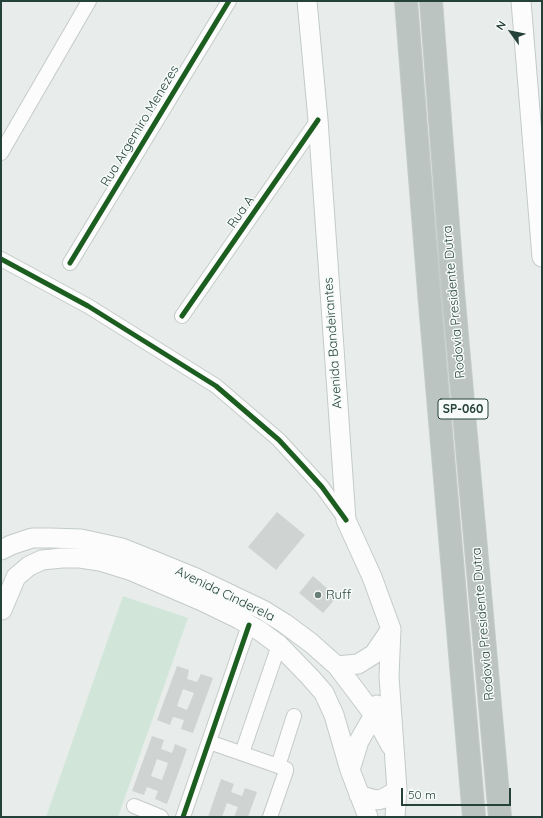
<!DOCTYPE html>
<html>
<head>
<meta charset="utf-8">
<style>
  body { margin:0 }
  #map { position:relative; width:543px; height:818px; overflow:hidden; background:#e8edeb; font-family:Quicksand,sans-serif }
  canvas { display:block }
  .frame { position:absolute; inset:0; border:2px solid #24423a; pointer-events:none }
  .north { position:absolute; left:491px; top:12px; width:40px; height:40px; -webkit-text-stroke:3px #f7fbf9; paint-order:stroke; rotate:303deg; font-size:11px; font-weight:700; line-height:16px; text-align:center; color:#24423a }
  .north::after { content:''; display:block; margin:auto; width:14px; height:18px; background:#24423a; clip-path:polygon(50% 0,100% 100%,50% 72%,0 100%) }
  .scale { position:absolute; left:401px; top:788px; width:110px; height:18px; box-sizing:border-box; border:2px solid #24423a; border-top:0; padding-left:5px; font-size:12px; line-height:14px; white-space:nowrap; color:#24423a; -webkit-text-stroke:3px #f7fbf9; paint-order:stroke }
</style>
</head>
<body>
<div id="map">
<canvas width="543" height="818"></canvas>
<div class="frame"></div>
<div class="north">N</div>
<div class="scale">50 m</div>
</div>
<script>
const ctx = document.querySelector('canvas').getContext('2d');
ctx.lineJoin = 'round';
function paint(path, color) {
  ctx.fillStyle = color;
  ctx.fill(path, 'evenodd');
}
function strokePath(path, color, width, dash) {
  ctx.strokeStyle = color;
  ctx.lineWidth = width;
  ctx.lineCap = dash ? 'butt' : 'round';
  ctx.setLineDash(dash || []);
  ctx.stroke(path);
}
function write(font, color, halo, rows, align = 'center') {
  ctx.font = font + ' Quicksand,sans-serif';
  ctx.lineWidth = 3;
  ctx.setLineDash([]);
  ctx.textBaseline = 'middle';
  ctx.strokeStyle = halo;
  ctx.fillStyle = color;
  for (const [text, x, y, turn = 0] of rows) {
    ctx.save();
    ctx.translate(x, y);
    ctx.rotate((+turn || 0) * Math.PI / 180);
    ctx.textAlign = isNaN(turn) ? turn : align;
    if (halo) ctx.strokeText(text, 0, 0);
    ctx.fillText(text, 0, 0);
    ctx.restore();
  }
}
const green = new Path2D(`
  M123,596l65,22 -70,199h-72z`);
const building = new Path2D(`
  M277,512l28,23 -29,35 -28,-23z
  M313,576l24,21 -14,16 -24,-20z
  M177,666l12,4 -2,9 10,3 4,-8 12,4 -20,55 -12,-4 3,-9 -11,-3 -3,8 -13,-5zM183,689l11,4 -7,17 -10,-4z
  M152,736l12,4 -3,9 11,4 3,-9 12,5 -20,55 -12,-5 3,-8 -11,-4 -3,8 -12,-4zM157,759l11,4 -6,17 -11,-4z
  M221,779l13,5 -3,8 11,4 3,-8 12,4 -9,25h-14l4,-10 -11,-4 -5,14h-14z`);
const street = new Path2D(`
  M1,153l88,-152
  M1,259l87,47 128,80 63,54 11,12 12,13 20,22 24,33
  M70,263l159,-262
  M182,316l136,-196
  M209,742l69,24
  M242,753l37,-108
  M134,806l27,11
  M183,817l66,-192
  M270,817l16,-46v-2l-8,-3 16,-50`);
const secondary = new Path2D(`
  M307,1l11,119 28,400 26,57 19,52 -2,47 8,114 -2,27
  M521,1l21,256
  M1,550l10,-5 21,-7h18l31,1 41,9 30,12 44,18 67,32 21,13 27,20 26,23 37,49 17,31
  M2,610l14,-33 13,-11 13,-6 20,-2h18l20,3 32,10 70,30 37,18 21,12 19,14 31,32 14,16 10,22 16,55 18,47
  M337,666l21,-2 16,-10 17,-25
  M350,770l9,-29 15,-26 3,-10
  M359,795c20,7 21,7 38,-5`);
const highway = new Path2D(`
  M406,1l23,291 45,525
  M431,1l22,290 47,526`);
const cycleway = new Path2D(`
  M1,259l87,47 128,80 63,54 11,12 12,13 20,22 24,33
  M70,263l159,-262
  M182,316l136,-196
  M183,817l66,-192`);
const markers = [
  [318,595,4,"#697e78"]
];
const shields = [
  [463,409,50]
];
const shieldNames = [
  ["SP-060",463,409]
];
const streetNames = [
  ["Rua Argemiro Menezes",140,126,-59],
  ["Rua A",241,212,-55],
  ["Rodovia Presidente Dutra",454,302,-95],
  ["Avenida Bandeirantes",333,343,-94],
  ["Avenida Cinderela",225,594,26],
  ["Rodovia Presidente Dutra",483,624,-95]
];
const poiNames = [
  ["Ruff",326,595]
];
paint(green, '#d1e6d8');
paint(building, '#cfd4d2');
strokePath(street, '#c5cac8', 16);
strokePath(secondary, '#c3cbc8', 21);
strokePath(highway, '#c3ccc9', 24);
strokePath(street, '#fcfcfc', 14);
strokePath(secondary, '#fcfcfc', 19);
strokePath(highway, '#bcc4c2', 22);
strokePath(cycleway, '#1b5e20', 5);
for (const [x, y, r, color] of markers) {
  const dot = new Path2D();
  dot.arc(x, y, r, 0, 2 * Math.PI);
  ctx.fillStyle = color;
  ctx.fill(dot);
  strokePath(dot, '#f7fbf9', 1.5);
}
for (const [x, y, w] of shields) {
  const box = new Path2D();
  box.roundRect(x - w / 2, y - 10, w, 20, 3);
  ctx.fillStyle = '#f7fbf9';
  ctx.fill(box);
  strokePath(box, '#24423a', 1);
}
write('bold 12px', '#24423a', null, shieldNames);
write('13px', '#24423a', '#f7fbf9', streetNames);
write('13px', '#24423a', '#f7fbf9', poiNames, 'left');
</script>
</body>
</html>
